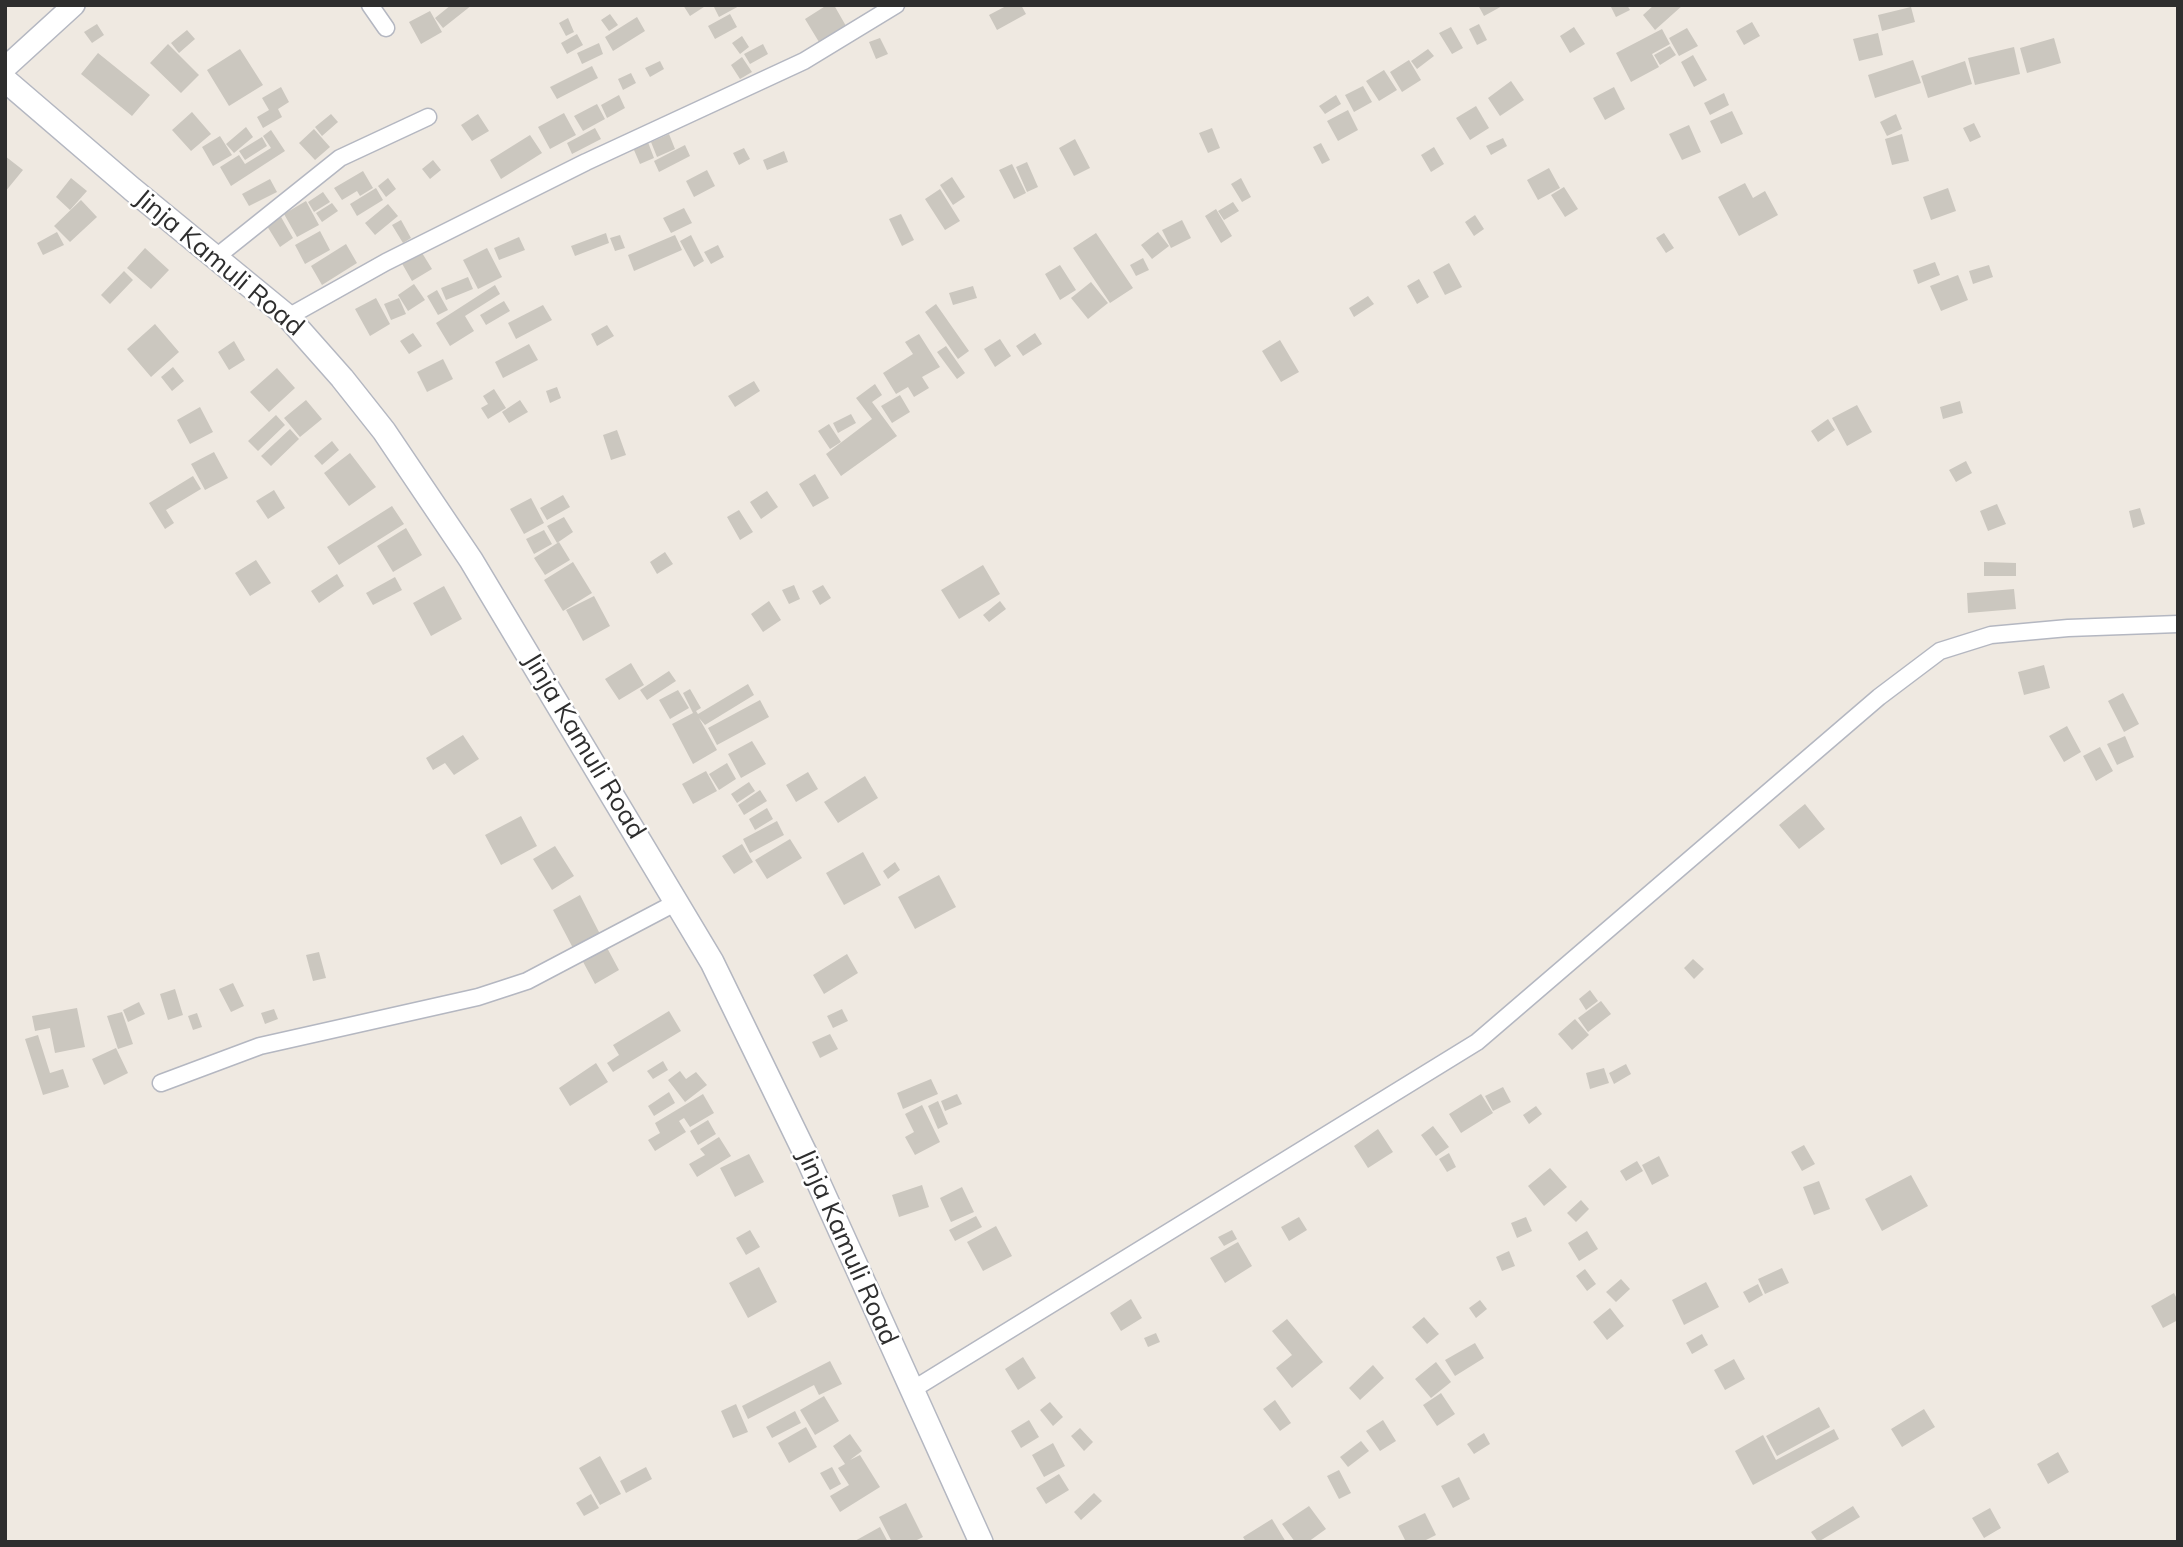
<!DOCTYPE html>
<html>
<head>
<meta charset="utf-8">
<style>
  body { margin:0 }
  #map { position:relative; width:2183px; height:1547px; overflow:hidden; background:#efe9e1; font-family:Mulish,sans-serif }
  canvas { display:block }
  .frame { position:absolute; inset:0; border:7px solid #2e2e2e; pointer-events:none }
</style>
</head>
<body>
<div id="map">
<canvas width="2183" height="1547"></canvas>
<div class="frame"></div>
</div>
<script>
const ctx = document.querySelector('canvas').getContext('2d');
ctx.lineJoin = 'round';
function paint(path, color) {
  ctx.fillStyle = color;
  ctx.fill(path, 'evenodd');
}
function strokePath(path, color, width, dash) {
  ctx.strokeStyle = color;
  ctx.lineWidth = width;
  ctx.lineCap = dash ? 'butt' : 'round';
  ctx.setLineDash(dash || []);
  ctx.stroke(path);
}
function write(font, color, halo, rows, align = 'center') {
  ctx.font = font + ' Mulish,sans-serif';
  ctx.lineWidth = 5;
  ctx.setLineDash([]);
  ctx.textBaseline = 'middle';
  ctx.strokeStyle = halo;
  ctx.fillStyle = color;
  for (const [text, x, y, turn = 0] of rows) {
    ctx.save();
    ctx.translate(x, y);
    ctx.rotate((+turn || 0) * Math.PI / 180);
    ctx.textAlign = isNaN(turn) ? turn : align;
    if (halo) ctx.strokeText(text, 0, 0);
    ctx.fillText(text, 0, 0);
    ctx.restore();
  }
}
const building = new Path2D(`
  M451,5h21l-29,23 -8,-10z
  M683,5h24l-17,11z
  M717,5h24l-22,12 -5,-10z
  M827,5h7l12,21 -27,16 -14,-23z
  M1008,5h13l5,9 -29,16 -8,-15z
  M1478,5h26l-20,11z
  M1610,5h17l3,5 -14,7z
  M1654,5h29l-28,25 -12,-15z
  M1911,7l4,15 -33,9 -4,-16z
  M430,11l12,21 -21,12 -12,-22z
  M610,14l8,11 -9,6 -8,-11z
  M730,14l7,13 -22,12 -7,-13z
  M637,17l8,14 -32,20 -8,-14z
  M568,18l6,14 -8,4 -7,-13z
  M1752,22l8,14 -16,9 -8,-14z
  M97,24l7,11 -12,8 -8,-11z
  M1479,24l8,16 -10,5 -8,-16z
  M1451,27l12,21 -11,6 -13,-21z
  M1574,27l11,17 -15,9 -10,-17z
  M1687,28l11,18 -19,10 -10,-18z
  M1662,29l8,15 -18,10 7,13 -28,15 -15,-29z
  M187,30l8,9 -16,14 -8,-10z
  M1878,33l5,22 -24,6 -6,-22z
  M577,34l6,11 -16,9 -6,-11z
  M742,36l7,11 -9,7 -8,-11z
  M880,38l8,16 -12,5 -7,-17z
  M2054,38l7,25 -34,10 -7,-25z
  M599,43l4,11 -21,10 -5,-11z
  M168,44l31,31 -18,18 -31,-30z
  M763,44l5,10 -18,10 -6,-10z
  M1670,46l6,9 -16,10 -6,-10z
  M2014,47l6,27 -45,11 -7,-27z
  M240,49l23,36 -34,21 -22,-36z
  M1428,49l6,7 -17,13 -6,-8z
  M98,53l52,42 -18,21 -51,-42z
  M1693,55l14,25 -13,7 -13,-25z
  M742,57l10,15 -12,7 -9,-14z
  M1409,60l12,20 -19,12 -12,-20z
  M1913,60l8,23 -46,15 -7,-23z
  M660,61l4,8 -14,8 -5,-9z
  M1965,61l7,23 -44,14 -7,-22z
  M592,66l6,12 -41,21 -7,-12z
  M1384,70l13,20 -18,11 -13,-20z
  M631,73l5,10 -13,7 -5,-11z
  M1511,81l13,19 -24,16 -12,-18z
  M1363,86l9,16 -18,10 -9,-17z
  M281,87l8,15 -11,7 4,8 -19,11 -6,-11 12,-7 -7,-12z
  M1614,87l11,22 -20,11 -12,-22z
  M1724,93l5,12 -19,10 -6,-12z
  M619,95l6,13 -18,10 -6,-13z
  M1336,95l5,9 -16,10 -6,-8z
  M597,104l8,15 -22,12 -9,-15z
  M1476,106l13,22 -19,12 -14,-22z
  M1348,110l10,20 -20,11 -11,-20z
  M1732,111l11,23 -22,10 -11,-23z
  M192,112l19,22 -20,17 -19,-21z
  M564,113l12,22 -26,14 -12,-22z
  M331,114l7,8 -16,14 -7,-9z
  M478,114l11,17 -17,10 -11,-16z
  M1896,114l6,15 -15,7 -7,-14z
  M1974,123l7,14 -11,5 -7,-14z
  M1689,125l12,27 -19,8 -13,-26z
  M246,127l7,10 -19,16 -8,-9z
  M595,128l6,11 -29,15 -5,-11z
  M1212,128l8,20 -12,5 -9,-20z
  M314,129l16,18 -15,13 -16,-17z
  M271,130l14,21 -54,35 -11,-19 19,-12 6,9 26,-16 -8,-12z
  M669,134l6,15 -18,8 -6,-15z
  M1902,134l7,27 -17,4 -7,-26z
  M530,135l12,18 -41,26 -11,-19z
  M220,136l12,19 -19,11 -11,-19z
  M262,137l5,9 -22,14 -6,-9z
  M646,137l8,21 -14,6 -9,-21z
  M1503,138l4,8 -16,9 -5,-9z
  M1075,139l15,29 -16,8 -15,-28z
  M1321,143l9,17 -8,4 -9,-17z
  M685,145l5,11 -31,16 -5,-11z
  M1434,147l10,17 -13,8 -10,-17z
  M744,148l6,11 -11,6 -6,-12z
  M784,151l4,11 -21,8 -4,-10z
  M5,156l18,14 -18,22z
  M433,160l8,10 -11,9 -8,-10z
  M1027,162l11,25 -11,5 -11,-25z
  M1012,164l14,29 -12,6 -15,-29z
  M1549,168l11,20 -22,12 -11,-20z
  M707,170l8,16 -21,11 -8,-16z
  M363,171l10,17 -13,8 -3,-5 -15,9 -8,-12z
  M952,177l13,20 -12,8 -13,-20z
  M71,178l16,13 -17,19 -14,-13z
  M388,178l8,11 -10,8 -8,-11z
  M1241,178l10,19 -9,5 -11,-18z
  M270,179l7,13 -28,14 -7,-12z
  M1745,183l8,15 12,-7 13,24 -39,21 -21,-39z
  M1564,187l14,22 -13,8 -14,-22z
  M376,188l7,12 -26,16 -7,-12z
  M1948,188l8,23 -25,9 -8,-23z
  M940,189l20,32 -15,9 -20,-31z
  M323,192l7,10 -16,10 -6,-10z
  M81,200l16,17 -27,25 -16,-16z
  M306,201l13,24 -22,12 -13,-23z
  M1233,202l6,9 -15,9 -6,-9z
  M332,203l6,8 -16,11 -6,-9z
  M388,204l10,12 -23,19 -10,-12z
  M684,208l8,15 -21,10 -8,-15z
  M1216,209l16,27 -11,7 -16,-27z
  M901,214l13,26 -12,6 -13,-27z
  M1475,215l9,14 -10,7 -9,-14z
  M281,217l12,21 -13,9 -13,-21z
  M401,220l10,18 -8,5 -11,-18z
  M1182,220l9,18 -20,10 -9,-18z
  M320,231l10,19 -25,14 -10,-19z
  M57,232l7,13 -21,10 -6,-12z
  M1158,232l11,14 -17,13 -11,-14z
  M606,233l3,10 -34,13 -4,-10z
  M1096,233l37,55 -23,15 -37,-55z
  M1664,233l10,15 -8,5 -10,-15z
  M620,235l5,13 -10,3 -5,-13z
  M675,235l7,15 -48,21 -6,-16z
  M691,235l13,26 -10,6 -14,-26z
  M519,237l6,13 -26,10 -5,-12z
  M346,244l11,19 -35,22 -11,-19z
  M718,245l6,12 -13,7 -7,-12z
  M145,248l24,22 -18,19 -24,-21z
  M419,248l13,21 -20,12 -12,-21z
  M487,248l15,29 -24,12 -15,-29z
  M1143,258l6,12 -13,6 -6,-11z
  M1935,262l5,13 -22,9 -5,-14z
  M1449,263l13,24 -17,8 -12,-23z
  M1060,265l16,25 -16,10 -15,-26z
  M1989,265l4,12 -20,7 -4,-13z
  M124,271l9,9 -23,24 -9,-9z
  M1958,275l10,25 -27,11 -11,-25z
  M468,277l5,12 -27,11 -5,-12z
  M1419,279l10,18 -12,7 -10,-18z
  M1091,282l17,21 -20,16 -17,-21z
  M414,284l11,16 -17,11 -10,-16z
  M495,285l5,9 -35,22 9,15 -24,15 -14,-23z
  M973,286l4,12 -24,7 -4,-12z
  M437,290l11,20 -10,5 -11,-19z
  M1368,296l6,8 -20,13 -5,-9z
  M376,298l14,26 -20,12 -15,-27z
  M399,298l7,16 -15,6 -7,-16z
  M504,301l6,10 -24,14 -6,-10z
  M936,304l33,47 -11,8 -33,-47z
  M543,305l9,15 -36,19 -8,-16z
  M155,324l24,28 -28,25 -24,-28z
  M607,325l7,11 -17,10 -6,-12z
  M413,333l9,13 -13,8 -9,-13z
  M1035,333l7,11 -19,12 -7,-10z
  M919,334l21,33 -18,10 7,11 -15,9 -6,-10 -12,7 -13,-21 30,-19 -8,-12z
  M1000,339l11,17 -16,11 -11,-18z
  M1280,340l19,32 -18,10 -19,-31z
  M234,341l11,19 -16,10 -11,-18z
  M529,344l9,16 -35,18 -8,-16z
  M946,346l19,27 -8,6 -20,-27z
  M443,359l10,20 -26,13 -10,-20z
  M173,367l11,14 -12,10 -11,-14z
  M277,368l18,20 -26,24 -19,-20z
  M754,381l6,10 -25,16 -7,-11z
  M875,384l7,11 -10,7 25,34 -56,40 -15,-22 46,-35 -16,-21z
  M557,387l4,11 -11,5 -4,-12z
  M494,389l12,19 -18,11 -7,-11 7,-4 -5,-8z
  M900,395l10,17 -18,11 -11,-17z
  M306,400l16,19 -22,18 -16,-19z
  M520,400l8,12 -19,11 -7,-11z
  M1960,401l3,12 -20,6 -3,-12z
  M1857,405l15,27 -25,14 -15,-28z
  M200,407l13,25 -23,12 -13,-24z
  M851,414l5,9 -18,10 -5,-10z
  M276,415l9,10 -27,26 -10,-10z
  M1828,419l7,11 -17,12 -7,-11z
  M829,424l12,18 -11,7 -12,-18z
  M290,429l9,10 -28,27 -10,-10z
  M617,430l9,25 -15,5 -8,-25z
  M332,441l7,9 -17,15 -8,-9z
  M214,452l14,26 -23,12 -14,-26z
  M350,453l26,34 -27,19 -25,-33z
  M1966,461l6,12 -16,9 -7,-12z
  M815,474l14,24 -16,9 -14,-23z
  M193,476l8,13 -35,21 8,13 -9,6 -16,-26z
  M274,490l11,18 -17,11 -12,-18z
  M767,491l11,16 -17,12 -11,-17z
  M563,495l7,12 -23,13 -7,-12z
  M531,498l13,25 -20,11 -14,-25z
  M1997,504l9,20 -18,7 -8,-20z
  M392,506l12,18 -65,41 -12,-18z
  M2140,508l5,16 -12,4 -4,-17z
  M739,510l14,22 -13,8 -13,-23z
  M564,517l9,15 -16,11 -10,-17z
  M406,528l16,27 -29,17 -16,-26z
  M544,530l8,14 -18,10 -8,-15z
  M559,542l11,18 -25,15 -11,-17z
  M665,552l8,12 -16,10 -7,-12z
  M256,560l15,23 -21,13 -15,-23z
  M573,562l19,31 -29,18 -19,-31z
  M1984,562l32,1v13h-32z
  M983,565l17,29 -41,25 -18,-29z
  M337,574l7,12 -25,17 -8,-12z
  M395,577l7,13 -29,15 -7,-12z
  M794,585l6,14 -11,5 -7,-14z
  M823,585l8,13 -11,7 -8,-14z
  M444,586l18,33 -31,17 -18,-33z
  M2014,589l2,20 -48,4 -1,-20z
  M594,596l16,30 -27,15 -17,-31z
  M769,601l12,19 -18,12 -12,-18z
  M1000,601l6,8 -17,13 -6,-7z
  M631,663l13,22 -25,15 -14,-21z
  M2044,665l6,23 -26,7 -6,-23z
  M669,671l7,10 -29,19 -7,-10z
  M748,684l6,11 -49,30 -6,-7 18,32 -24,14 -21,-40 21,-11 -10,-20 7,-4 11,19 -5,3 2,3z
  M678,690l11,18 -19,11 -11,-19z
  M2123,693l16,31 -15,8 -16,-31z
  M760,700l9,17 -52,28 -9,-17z
  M2067,726l14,26 -17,10 -15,-26z
  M463,735l16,24 -25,16 -9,-12 -12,7 -7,-12z
  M2125,736l9,21 -17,8 -10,-21z
  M752,741l14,23 -25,14 -13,-24z
  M2100,747l13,24 -17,10 -13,-25z
  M727,763l9,16 -17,11 -10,-16z
  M706,771l11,20 -24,13 -11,-20z
  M808,772l10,17 -22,13 -10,-17z
  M865,776l13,22 -40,25 -14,-21z
  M749,782l6,9 -18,12 -6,-9z
  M760,790l7,11 -23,14 -6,-10z
  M1805,804l20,25 -26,20 -20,-24z
  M767,808l6,11 -18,11 -6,-11z
  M521,816l16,30 -36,19 -16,-30z
  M777,821l7,14 -34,18 -7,-14z
  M790,839l12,19 -35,21 -12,-19z
  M742,844l11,18 -19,12 -12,-18z
  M555,846l19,30 -22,14 -19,-31z
  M863,852l18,33 -37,20 -18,-32z
  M895,862l5,8 -12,9 -5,-8z
  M939,875l17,32 -41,22 -17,-32z
  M580,895l21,41 -27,14 -21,-40z
  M605,944l14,26 -24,14 -14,-26z
  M319,952l7,26 -13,3 -7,-26z
  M847,954l11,19 -34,21 -11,-19z
  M1693,959l11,10 -10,10 -10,-11z
  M233,983l11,23 -13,6 -12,-23z
  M175,989l8,26 -15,5 -8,-26z
  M1590,990l8,11 -12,9 -7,-11z
  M1601,1001l10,13 -23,18 -10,-14z
  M139,1002l6,12 -17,8 -5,-12z
  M77,1008l8,39 -30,6 -5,-25 -15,3 -3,-15z
  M274,1009l4,10 -13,5 -4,-11z
  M842,1009l6,12 -15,7 -6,-12z
  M669,1011l12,20 -68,41 -6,-9 12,-8 -6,-10z
  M122,1012l11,32 -15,5 -11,-33z
  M197,1013l5,14 -9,3 -5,-14z
  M1575,1019l14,16 -17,15 -14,-16z
  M830,1034l8,15 -18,9 -8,-16z
  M38,1035l12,38 13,-4 6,18 -26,8 -18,-56z
  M116,1048l12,25 -24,12 -12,-26z
  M663,1061l5,9 -15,9 -6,-8z
  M596,1063l12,19 -38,24 -11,-18z
  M1626,1064l5,10 -17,10 -5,-11z
  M1604,1068l5,15 -19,6 -4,-16z
  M680,1071l6,8 10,-7 11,13 -22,17 -17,-22z
  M931,1079l7,15 -35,15 -6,-16z
  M1503,1087l8,15 -18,9 -8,-15z
  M669,1092l6,11 -21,13 -6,-10z
  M703,1094l11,19 -24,14 -6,-9 -5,3 7,11 -31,19 -7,-11 12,-7 -5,-10z
  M957,1094l5,10 -17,7 -4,-10z
  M1481,1094l12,19 -32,20 -12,-19z
  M938,1101l10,23 -10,5 -10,-23z
  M922,1105l18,37 -25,13 -10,-18 9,-5 -9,-18z
  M1536,1106l6,8 -13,10 -6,-9z
  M708,1120l8,14 -18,11 -8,-14z
  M1433,1126l16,21 -13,9 -15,-21z
  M1378,1129l15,23 -25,16 -14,-22z
  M719,1137l12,19 -34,21 -8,-13 16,-9 -5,-6z
  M1804,1145l11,19 -13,7 -11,-19z
  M1449,1153l7,14 -9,5 -8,-13z
  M749,1154l15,28 -29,15 -15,-29z
  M1659,1156l10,20 -17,9 -10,-20z
  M1637,1161l6,10 -17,10 -6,-10z
  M1550,1168l17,19 -23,19 -16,-20z
  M1911,1175l17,31 -46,25 -17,-32z
  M1819,1181l11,28 -16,6 -11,-28z
  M922,1185l7,22 -30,10 -7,-22z
  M962,1187l12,25 -23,10 -11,-24z
  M1581,1200l8,9 -13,13 -9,-9z
  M976,1216l6,11 -27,14 -6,-11z
  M1299,1217l8,13 -18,11 -8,-14z
  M1526,1217l6,14 -15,7 -6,-15z
  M996,1226l16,30 -29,15 -16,-29z
  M750,1230l10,17 -14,8 -10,-17z
  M1232,1230l5,9 -13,7 -6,-9z
  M1587,1231l11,18 -19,12 -11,-18z
  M1238,1242l14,24 -27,17 -15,-25z
  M1509,1251l6,15 -13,5 -6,-14z
  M759,1267l18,35 -29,16 -19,-35z
  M1782,1268l7,15 -24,11 -7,-15z
  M1585,1269l11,15 -9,7 -11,-15z
  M1621,1279l9,10 -14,13 -10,-10z
  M1706,1282l13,25 -35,18 -12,-25z
  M1758,1284l5,11 -14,8 -6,-11z
  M2174,1293l4,8v19l-15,8 -12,-22z
  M1131,1299l11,19 -21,13 -11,-18z
  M1480,1300l7,9 -11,9 -7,-10z
  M1610,1308l14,18 -17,14 -14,-18z
  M1424,1317l15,17 -12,10 -15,-17z
  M1287,1319l36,43 -31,26 -16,-20 16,-13 -20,-24z
  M1156,1333l4,9 -12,5 -4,-9z
  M1702,1334l6,11 -16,9 -6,-11z
  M1475,1343l9,15 -29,18 -10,-16z
  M1023,1357l13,21 -18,12 -13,-21z
  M1734,1359l11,20 -20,11 -11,-20z
  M830,1361l12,23 -23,11 -5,-10 -66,34 -6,-13z
  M1436,1362l15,20 -20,16 -16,-19z
  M1373,1365l11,13 -24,22 -11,-12z
  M1441,1393l14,21 -18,12 -14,-21z
  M824,1396l15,25 -24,14 -15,-25z
  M1275,1400l16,23 -11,8 -17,-22z
  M1050,1402l13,15 -10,9 -13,-16z
  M736,1404l12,28 -15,6 -12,-27z
  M1819,1407l11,20 -53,29 -11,-20z
  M1924,1409l11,18 -33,20 -11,-18z
  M795,1411l6,12 -29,15 -6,-11z
  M1029,1420l10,17 -18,11 -10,-17z
  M1383,1420l13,21 -16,10 -14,-20z
  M806,1427l11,20 -28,16 -11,-20z
  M1080,1428l13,14 -9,9 -13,-15z
  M1834,1429l5,10 -86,46 -18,-34 28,-16 13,25z
  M1484,1433l6,11 -16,10 -7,-10z
  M850,1434l12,17 -12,9 10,-5 20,32 -40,25 -10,-16 19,-11 -11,-17 7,-4 -12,-18z
  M1361,1441l8,10 -21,16 -8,-10z
  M1053,1443l12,23 -21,11 -12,-22z
  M2058,1452l11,20 -21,12 -11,-20z
  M600,1456l21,38 -21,11 -21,-37z
  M646,1467l6,12 -26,14 -6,-12z
  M832,1467l9,17 -11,6 -10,-17z
  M1339,1470l12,23 -12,6 -12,-23z
  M1059,1474l10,16 -23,14 -10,-16z
  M1459,1477l11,22 -17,9 -12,-22z
  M1094,1493l8,8 -21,19 -7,-8z
  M591,1494l8,14 -15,8 -8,-13z
  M906,1503l17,34 -10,5h-21l-13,-25z
  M1309,1506l17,23 -18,13h-13l-13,-18z
  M1853,1506l7,11 -42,25 -7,-10z
  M1990,1508l11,20 -17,10 -12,-20z
  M1425,1513l11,22 -14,7h-16l-8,-16z
  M1272,1519l14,23h-40l-3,-5z
  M880,1527l8,15h-35z`);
const minor = new Path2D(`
  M370,5l16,23
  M215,258l125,-100 88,-41
  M288,317l98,-55 200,-100 218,-101 92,-56
  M161,1083l99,-37 218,-49 49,-16 150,-79
  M912,1390l565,-348 402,-345 61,-46 51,-16 77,-7 110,-4`);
const tertiary = new Path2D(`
  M5,68l69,-63`);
const secondary = new Path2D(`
  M5,80l127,109 156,128 54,61 42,53 87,129 241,402 94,193 175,387`);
const streetNames = [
  ["Jinja Kamuli Road",219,263,40],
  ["Jinja Kamuli Road",584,746,59],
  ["Jinja Kamuli Road",847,1247,66]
];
paint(building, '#cbc7bf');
strokePath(minor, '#b4b7c1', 19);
strokePath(tertiary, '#b4b7c1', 24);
strokePath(secondary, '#b4b7c1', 26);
strokePath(minor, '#fff', 16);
strokePath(tertiary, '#fff', 21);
strokePath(secondary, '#fff', 23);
write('26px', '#2e2e2e', '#fff', streetNames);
</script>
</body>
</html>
